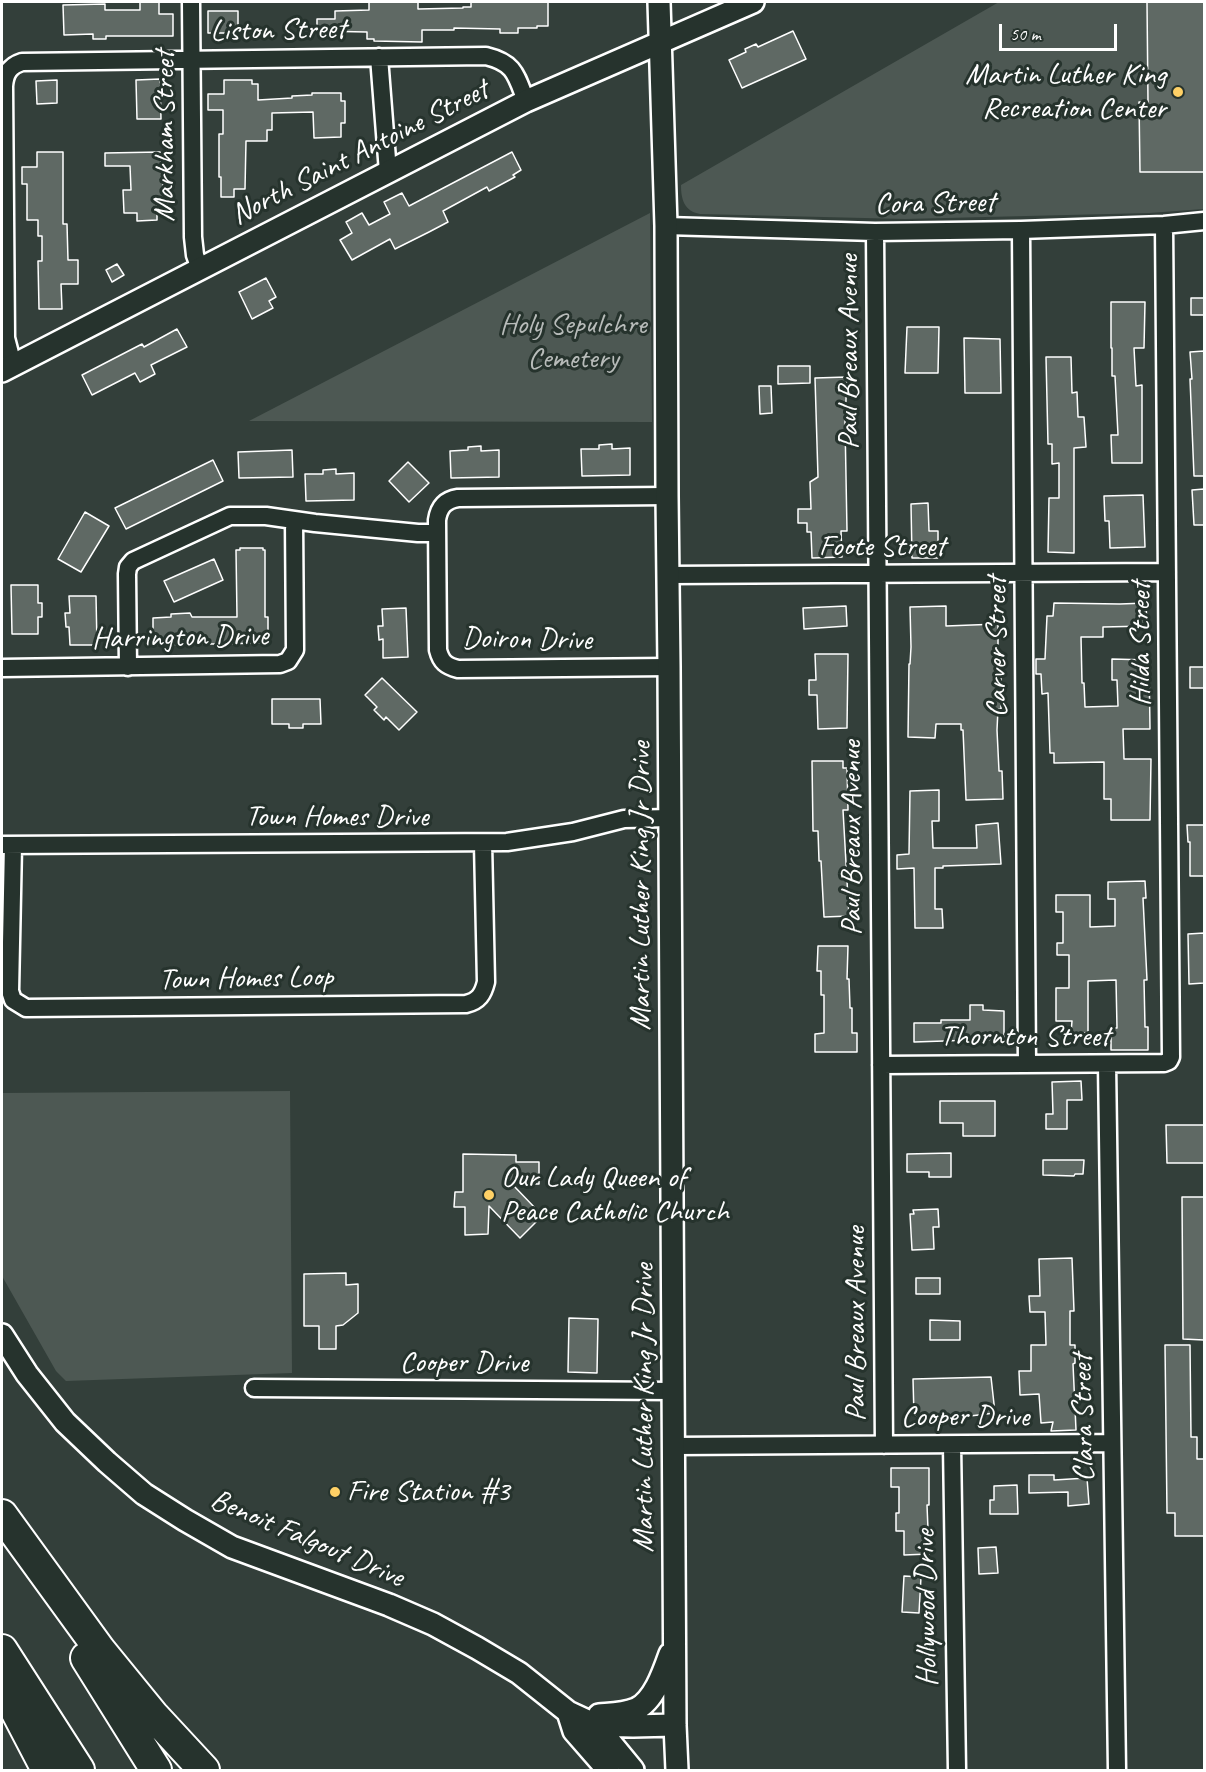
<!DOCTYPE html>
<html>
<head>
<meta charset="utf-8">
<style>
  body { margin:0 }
  #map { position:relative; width:1206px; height:1772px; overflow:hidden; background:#333f3a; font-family:Caveat,sans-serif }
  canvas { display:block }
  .frame { position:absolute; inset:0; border:3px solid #fff; pointer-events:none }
  .scale { position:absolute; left:999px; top:24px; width:118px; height:27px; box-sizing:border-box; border:3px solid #fff; border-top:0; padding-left:8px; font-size:18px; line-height:21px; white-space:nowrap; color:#fff; -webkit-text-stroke:4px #26332d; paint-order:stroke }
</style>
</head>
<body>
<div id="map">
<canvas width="1206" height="1772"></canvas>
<div class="frame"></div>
<div class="scale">50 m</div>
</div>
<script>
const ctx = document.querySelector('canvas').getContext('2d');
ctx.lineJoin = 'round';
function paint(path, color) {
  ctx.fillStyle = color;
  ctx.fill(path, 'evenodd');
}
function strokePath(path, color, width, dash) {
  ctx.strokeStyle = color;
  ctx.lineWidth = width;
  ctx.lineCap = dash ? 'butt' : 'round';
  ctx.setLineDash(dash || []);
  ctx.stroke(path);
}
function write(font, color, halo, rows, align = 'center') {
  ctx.font = font + ' Caveat,sans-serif';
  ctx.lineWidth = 6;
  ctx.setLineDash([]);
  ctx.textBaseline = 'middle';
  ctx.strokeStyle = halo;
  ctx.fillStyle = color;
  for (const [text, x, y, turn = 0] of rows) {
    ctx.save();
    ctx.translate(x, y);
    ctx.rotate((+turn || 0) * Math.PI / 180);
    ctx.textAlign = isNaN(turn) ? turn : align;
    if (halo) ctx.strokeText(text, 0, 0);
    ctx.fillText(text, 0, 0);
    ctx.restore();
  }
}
const green = new Path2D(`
  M999,2h205v207l-55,4 -244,6 -205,-5c-16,-3 -19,-15 -19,-29z
  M650,213l2,209 -403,-1z
  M290,1091l2,282 -226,8 -10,-10 -54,-95v-183z`);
const building = new Path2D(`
  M140,2h19v12h14v22h-67v3h-13v-5l-29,1 -1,-30 42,-1v6h35z
  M369,2h49v7l45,-1v-1h8v-5h77v24h-11v2h-19v5h-18v-4l-46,-1v2h-32v12l-48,-1v-2h-7v-7l-50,-1v-12h18v-8l34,-1z
  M1147,2h57v170h-64l-1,-70h9z
  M208,11h30v22h-30z
  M793,31l13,28 -64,29 -13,-28 17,-8 -1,-3 11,-5 2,3z
  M160,79l1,40h-24l-1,-39z
  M57,80v23l-20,1 -1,-23z
  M224,80h28v4h6v16l34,-2v-2l20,-1v-2h29v8h4v22h-4v14l-27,1 -1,-26 -41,1v17h-5v11h-21l-1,48h-11v8h-13v-20h-2v-43h4v-24h-15v-16h16z
  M37,152h26v72h4l1,36h10v24h-17l1,25h-23l-1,-48h4v-25h-4v-16h-11v-36h-5v-17h15z
  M160,152l1,12 3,-1 1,20h-2v16l-6,1v20l-20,1v-8h-13l-1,-23h8l-1,-24h-25v-13z
  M512,152l9,18 -8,5 2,2 -26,14 -2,-4 -44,24 5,11 -19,10 -34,17 -5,-10 -38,21 -12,-20 12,-7 -6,-11 16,-9 7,12 21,-11 -6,-12 18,-9 7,13z
  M117,264l7,11 -12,7 -6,-12z
  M266,278l10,19 -7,4 4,7 -21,11 -13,-27z
  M1191,298h13v17h-13z
  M1111,302h34l-1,46h-10l2,38 6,-1v78h-30l-1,-28h7l-3,-59h-3v-28h-1z
  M907,327h32l-1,46h-33z
  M177,329l10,18 -36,18 4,9 -15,8 -5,-9 -43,22 -10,-20 60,-31 2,3z
  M964,338l36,1 1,54h-36z
  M1204,351v125h-10l-4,-97h2l-2,-27z
  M1046,357h25l1,36 5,-1 1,25h6l2,30 -12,1v105l-26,-1 1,-54h10v-35l-7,1v-20h-4z
  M778,366h32v17l-32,1z
  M847,377l-2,45 2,109h-6l1,26 -30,1 -1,-26h-4v-9h-9v-14h13l-1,-27 8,-5 -3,-99z
  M759,386h12l1,27 -12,1z
  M612,444v5l18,-1v27l-48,1 -1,-27h18v-4z
  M481,446v5l18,-1v27l-48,1 -1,-27 18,-1v-3z
  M292,450l1,27 -54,1 -1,-26z
  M213,460l10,21 -97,48 -11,-21z
  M408,462l21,21 -20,19 -20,-21z
  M336,469v5l18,-1v27l-48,1 -1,-27h18v-4z
  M1204,489v36h-10l-2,-35z
  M1143,495l2,52 -35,1 -1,-27h-4l-1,-25z
  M928,503l1,28h9v27h-26l-1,-54z
  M85,512l24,14 -28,46 -23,-13z
  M240,548h23v2h2v67h3v26l-115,2v-27l18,-1v-3l19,-1 2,4h45l-1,-67h4z
  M214,559l9,21 -49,22 -10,-21z
  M11,585h27v18h4v14h-4v17h-26z
  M69,596h27l1,49h-27l-1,-18h-3l-1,-14h5z
  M1054,603l66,1 26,-1 1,23 -44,1v10h-22l1,46h2l1,24 33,-1 -1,-26h-5v-21l37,1 1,69h-27l1,30h27l-1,61h-39v-21h-7v-37l-50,1v-10h-4l-2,-60 -6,1 -1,-20h-5v-15h9l2,-43h6z
  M846,606l1,20 -43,3 -1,-21z
  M946,606v20l52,-2v44h3v41h-3l-1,21 2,41h3l1,28 -37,1 -3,-70h-2v-6h-25l-1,14 -27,-1 1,-73h1l1,-17 -1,-40z
  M406,608l2,49 -25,1v-19l-4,1 -1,-14h5l-1,-17z
  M815,654h33l-1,74 -29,1 -1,-34h-8v-15h7z
  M1190,667h14v21h-14z
  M382,678l35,34 -18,18 -13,-13 -2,3 -10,-10 3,-3 -12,-12z
  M272,699h48l1,25h-18v4h-14v-4h-17z
  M812,761h31v7h4l1,42h-5l6,106 -25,1 -3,-56h-2l-1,-30h-5z
  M939,790v31h-7l1,27h44l-1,-23 22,-2 3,41 -58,2v2h-8v41h7l1,19h-28l-1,-60 -17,1v-14l12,-1 1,-63z
  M1187,825h17v51h-14v-34h-2z
  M1145,881l1,17h-3l4,82h-3l1,47h3v23h-37v-22h6l-1,-48 -28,1v52h-17l1,-12h-16v-33h13v-33h-12v-12h6v-31h-7v-17h34v32l25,-1v-27h-7v-17z
  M1204,933v50l-15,1 -1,-50z
  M818,946h30l-1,33h2l1,29h2v25h5v19h-42v-18l9,-1v-38h-3v-24h-4z
  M970,1005h13v5l21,1v28l-90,3v-19h27v-3h29z
  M1081,1081l1,19h-15v29h-21v-15h7l-1,-32z
  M940,1101h55v35h-32v-13h-23z
  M1166,1125h38v38h-37z
  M951,1153v24h-22v-5h-22v-18z
  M463,1154l53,1v7h23v22h-27l25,26 -2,1 6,6 -21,21 -31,-32 -1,28 -23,1v-28h-11l1,-15h8z
  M1043,1160h41l-1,14h-8l-1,2 -31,-1z
  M1182,1197h22v143l-21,-1z
  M938,1209l1,18h-6l1,22 -22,1 -2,-36h4l-1,-4z
  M1072,1258l2,53h-4v34h5v18l-2,1 3,66 -25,1 2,-9 -12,1 -2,-29 -19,1 -1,-24h12v-26h15l-1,-33h-15l-1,-16h11l-1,-37z
  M346,1273v12l12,-1v29l-15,12 -7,1v23h-17v-23h-15v-52z
  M916,1278h24v16h-24z
  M569,1318l29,1 -1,54 -29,-1z
  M930,1320l30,1v19h-30z
  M1165,1345h25l1,92h6v22h7v77h-29v-23h-8z
  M991,1377l4,36 -25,3h-56l-1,-37z
  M891,1468h38v37h-2l2,49 -25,1v-24h-8v-18h3v-26h-8z
  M1029,1475h25v5l33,-2 2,26 -21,2v-14l-39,1z
  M1017,1485l1,29h-28v-14h4v-14z
  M996,1547l2,26 -19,1 -1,-26z
  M904,1576l17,1 -2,36 -17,-1z`);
const minor = new Path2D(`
  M191,2l2,235 2,18 5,14
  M379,57l9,115
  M666,226l209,6 146,-2 143,-5 40,-4
  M1021,230l6,834
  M875,232l9,1213
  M13,365l-7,-27 -2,-252c1,-12 5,-20 18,-24l464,-6c29,7 30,19 40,45
  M667,496l-209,2c-13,2 -19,9 -21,22l1,130c3,12 8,16 20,19l211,-2
  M668,575l499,-3
  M128,667l-1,-93 1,-7 5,-6 97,-45h36l49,7 103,10h19
  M2,668l278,-4 8,-3 7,-11 -1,-130
  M2,845l505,-3 66,-10 51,-13 46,-1
  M13,845l-3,146 3,9 13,8 440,-4c13,-3 17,-10 20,-22l-3,-139
  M1107,1064l10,706
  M881,1065l283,-2 5,-2 2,-4 -7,-832
  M254,1388l420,3
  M952,1445l5,325
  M675,1446l436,-3`);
const tertiary = new Path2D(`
  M659,2l7,224 1,270 2,171 6,1058 2,45
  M2,371l524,-270 227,-99
  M2,1335l25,39 38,48 42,40 37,32 41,26 47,27 157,58 44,19 44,24 42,25 49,39 28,13 37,1 42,-1
  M568,1712l6,19 34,39
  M599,1715c12,-1 25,-1 37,-6 18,-8 28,-38 34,-55
  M596,1725l37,45`);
const motorway = new Path2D(`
  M2,1515l98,135 53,65 51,55
  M2,1650l77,120
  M86,1658l70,112
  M2,1684l45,86`);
const markers = [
  [1178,92,6,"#ffd166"],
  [489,1195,6,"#ffd166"],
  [335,1492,6,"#ffd166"]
];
const streetNames = [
  ["Liston Street",278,31,-1],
  ["Markham Street",165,136,-90],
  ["North Saint Antoine Street",360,153,-27],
  ["Cora Street",935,204,-1],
  ["Paul Breaux Avenue",849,352,-90],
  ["Foote Street",882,547],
  ["Harrington Drive",180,638,-1],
  ["Doiron Drive",527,640,1],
  ["Hilda Street",1141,644,-90],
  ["Carver Street",997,647,-90],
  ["Town Homes Drive",337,817],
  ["Paul Breaux Avenue",852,838,-90],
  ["Martin Luther King Jr Drive",641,886,-90],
  ["Town Homes Loop",246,979,-1],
  ["Thornton Street",1025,1037],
  ["Paul Breaux Avenue",856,1324,-90],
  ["Cooper Drive",464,1363],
  ["Martin Luther King Jr Drive",644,1408,-90],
  ["Cooper Drive",965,1417],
  ["Clara Street",1084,1418,-91],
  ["Benoit Falgout Drive",307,1539,23],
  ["Hollywood Drive",927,1608,-91]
];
const poiNames = [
  ["Martin Luther King",1166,75,"right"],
  ["Recreation Center",1166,109,"right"],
  ["Our Lady Queen of",501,1178],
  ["Peace Catholic Church",501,1212],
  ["Fire Station #3",347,1492]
];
const parkNames = [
  ["Holy Sepulchre",573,325],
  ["Cemetery",573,359]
];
paint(green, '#4d5853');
paint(building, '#5f6964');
strokePath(building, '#fff', 1.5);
strokePath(minor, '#fff', 21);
strokePath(tertiary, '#fff', 26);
strokePath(motorway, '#fff', 34);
strokePath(minor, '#26332d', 16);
strokePath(tertiary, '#26332d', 21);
strokePath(motorway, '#26332d', 30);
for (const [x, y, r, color] of markers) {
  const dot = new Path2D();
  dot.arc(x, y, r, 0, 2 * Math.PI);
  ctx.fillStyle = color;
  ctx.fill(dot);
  strokePath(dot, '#26332d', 2);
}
write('30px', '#fff', '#26332d', streetNames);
write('30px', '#fff', '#26332d', poiNames, 'left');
write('30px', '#b8bcba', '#26332d', parkNames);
</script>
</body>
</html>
